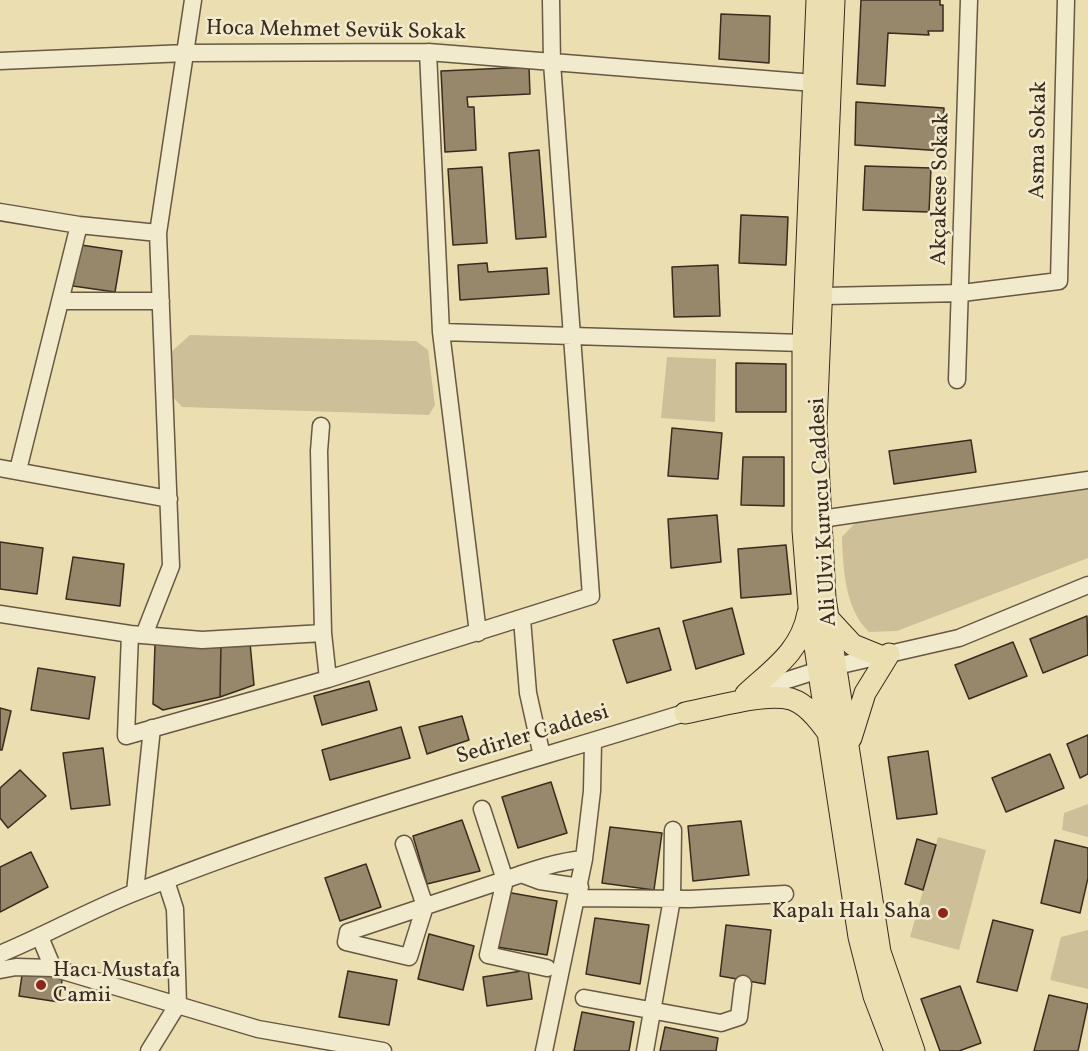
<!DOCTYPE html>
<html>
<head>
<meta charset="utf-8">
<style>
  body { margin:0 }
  canvas { display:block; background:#ebdfb2 }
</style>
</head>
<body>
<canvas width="1088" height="1051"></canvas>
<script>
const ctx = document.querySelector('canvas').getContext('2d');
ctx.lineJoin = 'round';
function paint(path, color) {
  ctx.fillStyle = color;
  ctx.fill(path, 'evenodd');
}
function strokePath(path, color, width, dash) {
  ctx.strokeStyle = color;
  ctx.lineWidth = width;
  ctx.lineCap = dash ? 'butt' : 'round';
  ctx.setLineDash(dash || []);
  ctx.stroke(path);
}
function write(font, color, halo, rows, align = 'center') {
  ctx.font = font + ' Vollkorn,serif';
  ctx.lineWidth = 5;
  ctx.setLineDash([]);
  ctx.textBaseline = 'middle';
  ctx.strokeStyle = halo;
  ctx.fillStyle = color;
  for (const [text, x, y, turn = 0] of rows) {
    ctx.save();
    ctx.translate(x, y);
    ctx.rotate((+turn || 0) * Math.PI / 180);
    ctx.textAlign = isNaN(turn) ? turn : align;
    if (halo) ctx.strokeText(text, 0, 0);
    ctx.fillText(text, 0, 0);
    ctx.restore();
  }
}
const green = new Path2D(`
  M190,335l226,6 12,9 7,55 -6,10 -247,-8 -13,-14 2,-41z
  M667,357l49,2 -1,63 -54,-4z
  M1088,488v70l-191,73 -28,1c-24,-23 -26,-63 -27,-95l14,-15z
  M1088,804v33l-26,-7 2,-17z
  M938,837l48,13 -27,100 -49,-13z
  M1088,930v59l-38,-9 11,-43z`);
const building = new Path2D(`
  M861,0h79v5h3v26h-15l1,4 -41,-2 -3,53 -28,-2z
  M721,14l49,2 -1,47 -50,-4z
  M529,67l1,27 -63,3 1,10h6l2,43 -31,2 -4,-81z
  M856,102l88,6 -1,43 -88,-6z
  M539,150l7,87 -30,2 -7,-86z
  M865,166l66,2 -2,44 -66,-2z
  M482,167l5,76 -34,2 -5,-76z
  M741,215l47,2 -2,48 -47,-2z
  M81,245l41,6 -7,41 -42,-6z
  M487,263l1,9 59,-4 2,26 -89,6 -2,-35z
  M718,265l2,51 -46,1 -2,-50z
  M736,363l50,1v48h-50z
  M672,428l50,5 -4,46 -50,-3z
  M971,440l5,32 -82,12 -5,-33z
  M743,457h41v49l-43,-1z
  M717,515l4,47 -50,6 -3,-49z
  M0,542l43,6 -6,46 -37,-5z
  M786,545l5,49 -50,4 -3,-49z
  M73,557l51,7 -4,42 -54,-7z
  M732,608l12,46 -48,15 -13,-48z
  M1087,616l1,39 -45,18 -13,-34z
  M659,628l12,42 -44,13 -14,-43z
  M1013,642l14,34 -58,23 -14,-34z
  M221,643l-1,54 -57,13 -10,-6 2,-60z
  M221,643h29l4,42 -34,12z
  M38,668l57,9 -6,42 -58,-9z
  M369,681l8,29 -55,15 -8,-29z
  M0,708l11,3 -9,39h-2z
  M462,716l7,24 -42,14 -8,-27z
  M401,727l9,31 -80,22 -8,-30z
  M1088,735v39l-8,4 -13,-34z
  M103,748l7,57 -39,4 -8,-56z
  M928,751l9,63 -40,5 -9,-62z
  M1050,754l14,34 -58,24 -14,-34z
  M20,770l26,26 -38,32 -8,-10v-30z
  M551,782l16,51 -49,15 -16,-51z
  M462,820l18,51 -53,13 -14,-48z
  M741,821l8,54 -56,6 -5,-55z
  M610,827l52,6 -8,57 -52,-7z
  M917,839l19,6 -13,45 -18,-6z
  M1055,840l33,8v30l-8,35 -39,-10z
  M31,852l17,35 -48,25v-45z
  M366,864l15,43 -41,14 -15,-43z
  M506,892l51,9 -10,54 -50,-8z
  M595,918l54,7 -9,59 -54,-10z
  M993,920l40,10 -16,61 -40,-9z
  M726,925l45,5 -6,54 -45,-8z
  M429,934l45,12 -11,44 -45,-11z
  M23,968l40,5 -4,29 -40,-6z
  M528,970l4,29 -45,7 -4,-29z
  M348,971l49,9 -8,45 -50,-8z
  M960,986l21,57 -22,8h-19l-19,-52z
  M1049,995l39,9 -10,47h-44z
  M582,1012l52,10 -5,29h-55z
  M665,1027l53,11 -2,13h-56z`);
const minor = new Path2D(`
  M428,52l13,280 37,301
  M0,61l186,-8 242,-1 386,31
  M0,212l79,13 79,8
  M824,296l138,-3 97,-12 7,-281
  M60,301h101
  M441,332l362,11
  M957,380l12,-380
  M321,426l-2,25 4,182 5,46
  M0,468l169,31
  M18,470l61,-245
  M821,519l267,-39
  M0,614l130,20 72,6 121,-7
  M522,619l6,74 14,63
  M130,634l-4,102 202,-57 263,-83 -39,-533 -1,-63
  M144,635l27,-69 -13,-333 35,-233
  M750,692l69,-22 140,-32 129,-53
  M482,809l23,71 -17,75 59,13
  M404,844l21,62 -16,51 -63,-15 2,-10c48,-16 96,-32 144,-48 31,-10 59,-22 92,-25
  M521,874l19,7 40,6
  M135,892l17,-164
  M577,898l113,1 95,-5
  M40,937l13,31
  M0,954c46,-19 90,-44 136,-62 182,-73 372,-124 558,-182
  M0,970l16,-3 37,1 205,61 125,22
  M584,998l137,25 18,-6 4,-33
  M149,1051l29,-47 -3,-95 -9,-28
  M544,1051l40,-192 8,-68 1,-49
  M645,1051l27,-152 1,-69`);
const major = new Path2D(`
  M817,0l-14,343v187l6,77 50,330 15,59 21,55
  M834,0l-18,425 9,173 55,354 34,99
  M829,619l24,26 27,11
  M746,694c27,-25 55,-43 62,-81
  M685,713c28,-5 78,-21 106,-14 16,5 28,21 37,34
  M851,738l14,-45 24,-39`);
const markers = [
  [943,913,6,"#8f2418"],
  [41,985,6,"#8f2418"]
];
const streetNames = [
  ["Hoca Mehmet Sevük Sokak",336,32,1],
  ["Asma Sokak",1040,140,-89],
  ["Akçakese Sokak",942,189,-89],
  ["Ali Ulvi Kurucu Caddesi",825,512,-93],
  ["Sedirler Caddesi",533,736,-17]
];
const poiNames = [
  ["Kapalı Halı Saha",931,913],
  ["Hacı Mustafa",53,972,"left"],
  ["Camii",53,997,"left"]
];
paint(green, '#cdc099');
paint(building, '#97886b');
strokePath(building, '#3b2a1e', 1.5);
strokePath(minor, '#675743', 19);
strokePath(major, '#3b2a1e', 23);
strokePath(minor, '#f2eacd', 16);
strokePath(major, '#ebdfb2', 21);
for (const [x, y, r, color] of markers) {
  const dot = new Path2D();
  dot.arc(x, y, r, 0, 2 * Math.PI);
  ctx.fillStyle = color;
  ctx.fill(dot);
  strokePath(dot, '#f2eacd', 2);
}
write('22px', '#3b2a1e', '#f2eacd', streetNames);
write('22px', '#3b2a1e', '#f2eacd', poiNames, 'right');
</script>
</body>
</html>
